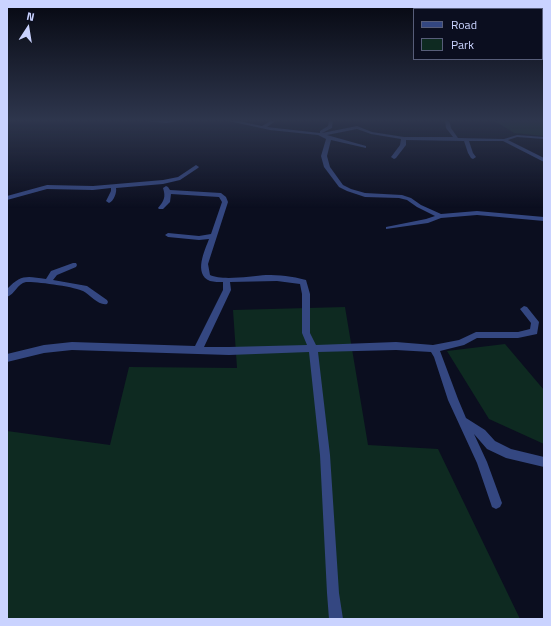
<!DOCTYPE html>
<html>
<head>
<meta charset="utf-8">
<style>
  body { margin:0 }
  #map { position:relative; width:551px; height:626px; overflow:hidden; background:#0b0e1f; font-family:"Titillium Web",sans-serif }
  canvas { display:block }
  .frame { position:absolute; inset:0; border:8px solid #cad3ff; pointer-events:none }
  .legend { position:absolute; left:413px; top:8px; width:130px; height:52px; box-sizing:border-box; background:#0b0e1f; border:1px solid #575d79; margin:0; padding:5px 7px; list-style:none; font-size:12px; color:#cad3ff }
  .legend li { display:flex; align-items:center; gap:8px; height:20px }
  .legend b { width:20px; border:1px solid #575d79 }
  .north { position:absolute; left:8px; top:8px; width:40px; height:40px; -webkit-text-stroke:3px #0b0e1f; paint-order:stroke; rotate:12deg; font-size:11px; font-weight:700; line-height:16px; text-align:center; color:#cad3ff }
  .north::after { content:''; display:block; margin:auto; width:14px; height:18px; background:#cad3ff; clip-path:polygon(50% 0,100% 100%,50% 72%,0 100%) }
</style>
</head>
<body>
<div id="map">
<canvas width="551" height="626"></canvas>
<div class="frame"></div>
<ul class="legend">
<li><b style="height:5px;background:#344781"></b>Road</li>
<li><b style="height:11px;background:#0e2a21"></b>Park</li>
</ul>
<div class="north">N</div>
</div>
<script>
const ctx = document.querySelector('canvas').getContext('2d');
ctx.lineJoin = 'round';
function paint(path, color) {
  ctx.fillStyle = color;
  ctx.fill(path, 'evenodd');
}
const green = new Path2D(`
  M493,120h51v16l-30,-3z
  M345,307l23,138 70,4 82,170h-513v-188l103,14 19,-78 108,1 -4,-58z
  M505,344l39,46v54l-55,-25 -42,-68z`);
const street = new Path2D(`
  M140,120h46l-20,3z
  M224,120h10l28,6 10,-6h5l-10,7 53,6v-2l8,-5 1,-6h4l-1,8 -10,5 35,-7 15,6 32,5h49l-7,-9 -1,-8h4l2,8 7,10 46,1 13,-4 27,2v2l-27,-2 -9,3 36,18v4l-41,-21h-34l4,12 3,4 -3,2 -2,-1 -3,-5 -4,-12 -58,-1v5l-10,13 -2,1 -3,-2 9,-12 1,-6 -30,-5 -14,-5 -30,6 39,11v2l-35,-8 -4,16 3,11 13,18 8,4 14,4 37,2 9,3 10,7 20,9 36,-3 67,6v4l-67,-6 -36,3 -13,5 -42,6v-2l40,-8 9,-3 -18,-9 -10,-7 -8,-2 -34,-1 -18,-6 -8,-4 -15,-20 -3,-11 5,-17 -8,-4 -48,-5z
  M196,165l3,2 -1,1 -18,12 -17,4 -47,4c1,4 -2,13 -7,15l-3,-2 5,-10v-3l-18,2 -46,-1 -40,11v-4l40,-11 46,1 70,-6 15,-3z
  M166,186l2,1 2,3 51,3 5,4 2,5 -20,62 2,11c12,6 42,1 56,0 13,0 26,1 40,5l4,14v39l6,12 80,-3 37,3 26,-5 17,-8h42l12,-3 1,-6 -11,-14 4,-3 3,1 12,15 -2,12 -19,4h-41l-13,7 -24,6 18,48 8,19 19,12 10,11 16,8 33,8v10l-38,-9 -19,-9 -13,-15 13,28 15,41 -2,4 -4,2 -4,-2 -15,-44 -29,-63 -14,-43 -3,-5 -35,-2 -78,2 12,103 9,138 4,26h-14l-2,-26 -7,-138 -11,-103 -80,3 -157,-5 -28,3 -37,9v-8l37,-9 28,-3 123,4 28,-56v-8c-4,0 -9,0 -13,-1 -17,-7 -5,-31 -1,-42l-10,1 -31,-3 -3,-2 3,-2 31,3 12,-2 11,-32 -3,-5 -48,-3 -1,8 -7,7h-4l-1,-1c6,-7 8,-11 5,-20zM277,281l23,3 2,10v39l5,12 -78,2h-25l27,-57 -1,-8z
  M73,263h3l1,2 -1,2 -19,8 -4,5 34,6 20,14 1,2 -1,2c-8,2 -17,-9 -24,-13 -6,-4 -49,-10 -57,-9 -9,2 -11,12 -19,15v-8c14,-15 20,-13 39,-10l5,-8z`);
paint(green, '#0e2a21');
paint(street, '#344781');
const sky = ctx.createLinearGradient(0, 0, 0, 208);
sky.addColorStop(0, '#060811');
sky.addColorStop(0.58, '#2e364d');
sky.addColorStop(1, '#2e364d00');
ctx.fillStyle = sky;
ctx.fillRect(0, 0, 551, 208);
</script>
</body>
</html>
